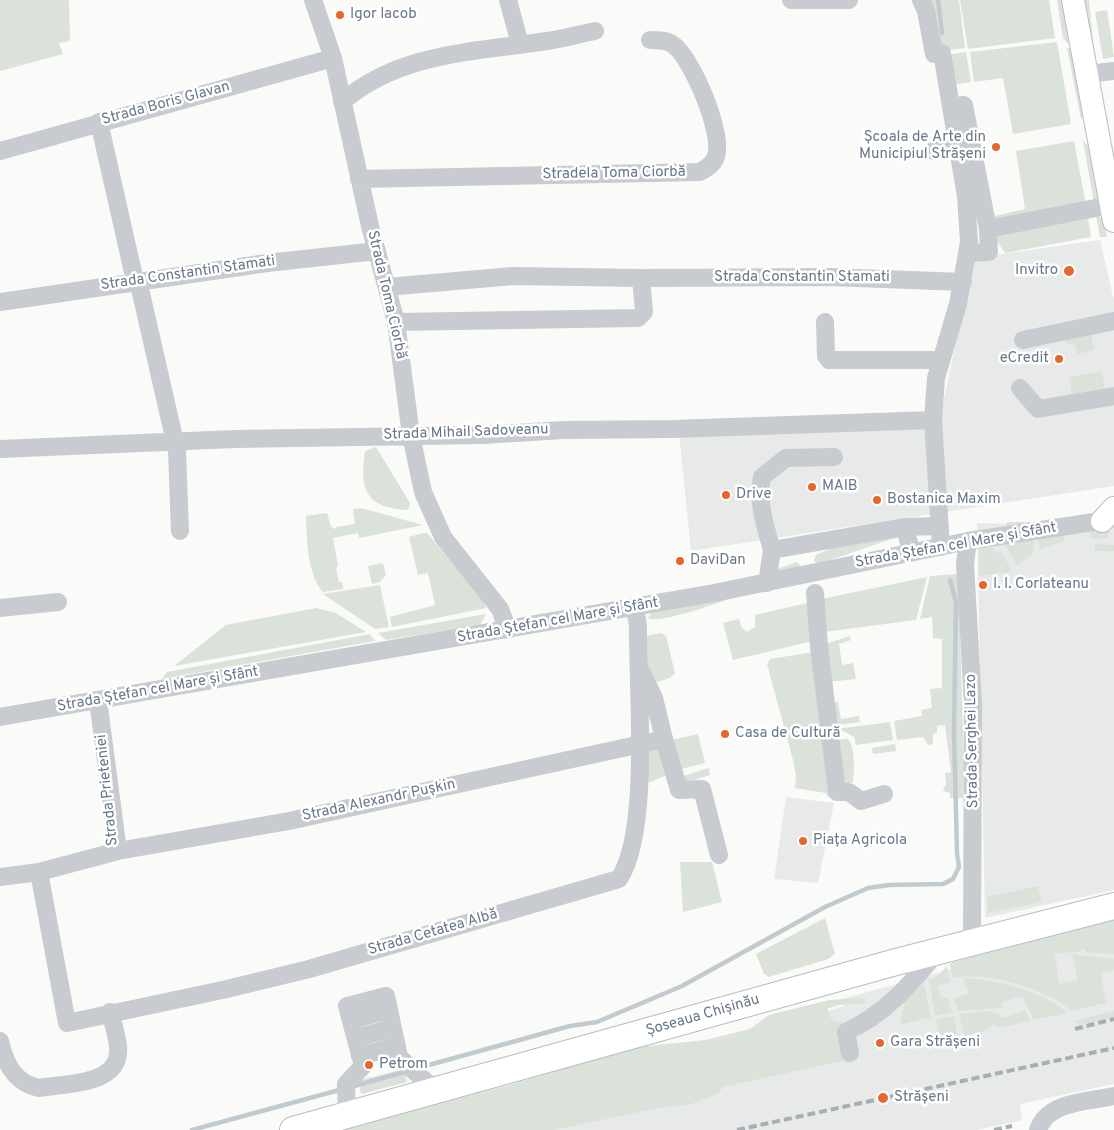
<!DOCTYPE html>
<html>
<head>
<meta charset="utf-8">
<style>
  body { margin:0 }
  canvas { display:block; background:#fafaf8 }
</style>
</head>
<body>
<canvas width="1114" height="1130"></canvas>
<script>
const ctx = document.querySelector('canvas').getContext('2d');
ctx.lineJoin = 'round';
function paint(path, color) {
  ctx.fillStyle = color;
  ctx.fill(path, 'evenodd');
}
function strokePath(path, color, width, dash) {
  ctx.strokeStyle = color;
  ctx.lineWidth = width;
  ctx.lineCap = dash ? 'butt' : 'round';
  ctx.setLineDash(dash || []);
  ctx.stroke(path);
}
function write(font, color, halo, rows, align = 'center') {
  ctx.font = font + ' Overpass,sans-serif';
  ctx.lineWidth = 5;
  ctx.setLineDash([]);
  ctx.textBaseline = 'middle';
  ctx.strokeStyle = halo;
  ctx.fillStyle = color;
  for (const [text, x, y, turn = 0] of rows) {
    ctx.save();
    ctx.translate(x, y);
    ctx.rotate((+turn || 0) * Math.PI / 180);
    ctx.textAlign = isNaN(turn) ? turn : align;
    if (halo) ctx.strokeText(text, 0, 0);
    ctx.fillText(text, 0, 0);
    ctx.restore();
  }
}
const built = new Path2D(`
  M1100,240l14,61v185l-423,65 -12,-117 260,-11 34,-165z
  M977,523l137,4v363l-129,28z
  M786,797l48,6 -16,80 -44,-4z
  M1114,925v159l-94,20 2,16 -45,10h-569l212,-56 224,-68 -2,-7z`);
const green = new Path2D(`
  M0,0h69l1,41 -11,2 4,11 -63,17z
  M927,0h32l6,48 -16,2 -10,-2z
  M960,0h89l6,38 -87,11z
  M1057,0h8l8,45 -5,-1 -5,-6z
  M1084,0h5l4,42h-1z
  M1107,10l7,47 -11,2 -8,-47z
  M1057,42l14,82 -58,10 -10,-56 -29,4 -4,-30z
  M1067,48h4l14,69 -4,2z
  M966,52l5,30 -20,3 -4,-30z
  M1074,141l12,64 -91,14v-3l30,-7 -9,-58z
  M1083,141l9,8 9,46 -7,8z
  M1096,215l8,5 3,15 -1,2h-6z
  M1088,217l3,20 -86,16 -9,-13 1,-4z
  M1091,334l3,16 -17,4 -2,-9 -8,-1 -1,-5z
  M1102,371l3,17 -33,6 -3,-17z
  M376,447l34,56 -2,7c-42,-2 -49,-20 -43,-59z
  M361,508l62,17 -64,13 -1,-5 -25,5 5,28 -2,2 3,14h3l1,7 -20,3c-16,-18 -16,-53 -17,-76l21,-3 4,14 5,2v-2l19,-3 -2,-15z
  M931,521l2,15 -2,-2h-19l-17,4 -77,26 -4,-3 2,-6c36,-17 76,-25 115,-34z
  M1007,522h23l4,5 -1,27 -16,11 -14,-23z
  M1062,523l2,18 -25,8 -1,-19z
  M1109,523l-1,15 -17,1 -1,-15z
  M423,533h4l55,65 4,10 -94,19 -2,-10 45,-12 -7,-32 -10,2 -9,-38z
  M1095,544l19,1v6h-19z
  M985,546l8,2 4,6 3,-3 11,17 -3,4 -29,4v-28z
  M797,562l5,6c-19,12 -138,59 -154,50l4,-6z
  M383,563l3,12 -6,7 -8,2 -4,-18z
  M958,574l6,186 -1,38h-13v-5l-7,-2 3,-7 -1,-11 6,-1 -6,-47 -8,1v7l-4,1v10l-5,1 -5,-8 -26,3 -3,-19 28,-5 -1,-6 11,-2 -2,-19 12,-1v-49l-9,-1 -1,-21 -12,2 10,-43z
  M927,577l-11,43 -92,12 -7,-32z
  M380,585l9,42 -14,2 -52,-35z
  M807,603l6,38 -80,19 -10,-37 16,-4 2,8 6,5 8,-5v-12z
  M316,608l20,5 30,19 -192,34 52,-41z
  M486,614l-6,11 -94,15 -8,-7z
  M661,633l5,3 9,37 -5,5 -16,5 -10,-20 1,-27z
  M370,634l5,7 -213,38 5,-7z
  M850,636l1,4 -12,4 3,21 11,-2 3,16 -29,3 -2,-38z
  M813,652l16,122v25l-3,-6 -31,-5 1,-13 -3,-15 -26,-96 3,-5z
  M838,702l3,17 18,-3 1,6 -28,4 -3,-22z
  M890,722l3,18 -37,5 -2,-8 -11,-6 -7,1v-3z
  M698,734l7,29 -27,7 -6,-30z
  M848,739c8,10 6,31 5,43l-4,1v5h-10l-5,-48z
  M658,744l11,30 -21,9 -3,-3 2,-33z
  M895,744l1,7 -23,3 -1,-6z
  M709,768l1,7 -29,9 -1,-7z
  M680,862h32l10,40 -39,10z
  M1038,886l4,16 -54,11 -1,-16z
  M825,918l10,36 -7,5 -59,18 -5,-3 -8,-20z
  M1114,919v35l-29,-2v-3l-5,1 1,2 -26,1 4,31 19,-4 -6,-26 42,5v11l-13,3 5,30 -35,8c-21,-22 -86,-40 -117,-33l-5,-13 4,-3z
  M947,966l4,16 -14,4 4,13 7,-1 4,14 -17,4 -6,-36 8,-3z
  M963,978c29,1 84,14 104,35l-34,7c-2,-10 -9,-15 -10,-24l-21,6v6l-44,3 -4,-13 15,-4z
  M924,984l7,33 -31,8 5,-24z
  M860,998l4,1 2,4 -28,2 -11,4 5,11 10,3 1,12 12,23 -132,29 -6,7 -28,11 -26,2 -109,23h-219l174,-45 128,-38 69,-7 44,-11 19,-14 60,-15z
  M986,1011l13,3 2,4 25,-7 4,10 -31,7 -5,-4 -7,6 -23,6 -5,-22z
  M1114,1011v6l-35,8 -5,-4z
  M954,1016l4,21 -17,4 -5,-21z
  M404,1069l3,13 -45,12 -2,-3 1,-11z`);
const stream = new Path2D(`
  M938,0l4,33
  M418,1068l152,-42 27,-4 85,-36 143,-79 43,-19 21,-3 54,-1 10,-5 6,-12 -2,-14 -3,-122 2,-129 -6,-22
  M351,1087l57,-16
  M192,1130l151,-41`);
const minor = new Path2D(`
  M313,0l20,58 37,168 26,96 15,113 12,57 20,45 57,72 8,21
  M508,0l12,44
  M791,0h58
  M921,0l5,11 8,43 8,-1 24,143 3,46 -11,62 -22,74 -3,42 8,127
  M1087,74l27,-3
  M342,102c58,-50 133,-50 205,-61 16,-2 32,-7 48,-10
  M951,107l13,-2 24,124 1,23 -21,1
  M99,122l36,159
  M0,151l333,-93
  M933,151l24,-3
  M359,179l341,-7c7,-4 14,-8 16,-16 8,-22 -25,-101 -44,-112 -6,-4 -15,-4 -22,-4
  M988,229l123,-24
  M138,280l37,162
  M387,287l126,-11 128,2
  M0,302l267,-39 110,-12
  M396,322l242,-4 6,-6 -3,-34 188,-1 134,5
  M825,322l1,34 3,4h112
  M1023,340l91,-19
  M1020,388l18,21 76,-13
  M178,442l-1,9 3,80
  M0,449l235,-10 247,-4 82,-5 109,-1 260,-9
  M904,527l35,-1
  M968,541l-3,23 8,140 -1,238
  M772,550c-7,-25 -15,-47 -10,-73l24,-19 48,-1
  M767,583l5,-33 132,-23 8,25
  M815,593l4,54 18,145h12l12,9 23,-7
  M0,608l58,-6
  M640,669l14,29 10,41
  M98,700l20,151
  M0,717l714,-124 254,-52 146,-22
  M39,872l28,151 160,-34 82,-20 310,-90c32,-48 18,-193 19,-253l-3,-19
  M0,877l39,-5 79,-21 171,-30 375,-82 15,51 23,-1 17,66
  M351,1020l38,-10
  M356,1038l37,-10
  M0,1041c5,23 15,42 39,47 27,-5 83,-2 79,-42 -1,-11 -5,-23 -8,-34
  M850,1053l-4,-21c39,-18 65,-48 92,-81
  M360,1056l37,-10
  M347,1115l-1,-31 17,-18 -16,-60 39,-10 13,61 36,33
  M1038,1130c10,-29 49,-28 76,-34`);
const major = new Path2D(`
  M1073,0l41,221
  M1102,521l12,-13`);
const highway = new Path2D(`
  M293,1130l603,-168 218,-56`);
const rail = new Path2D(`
  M1075,1029l39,-10
  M737,1130l377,-82
  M994,1130l18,-4`);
const markers = [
  [340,15,5,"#e6672b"],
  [996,147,5,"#e6672b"],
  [1069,271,6,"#e6672b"],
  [1059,359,5,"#e6672b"],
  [812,487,5,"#e6672b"],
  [726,495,5,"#e6672b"],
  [877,500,5,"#e6672b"],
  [680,561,5,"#e6672b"],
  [983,585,5,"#e6672b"],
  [725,734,5,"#e6672b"],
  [803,841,5,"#e6672b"],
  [880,1043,5,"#e6672b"],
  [369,1065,5,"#e6672b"],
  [883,1098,6,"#e6672b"]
];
const poiNames = [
  ["Igor Iacob",350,15],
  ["Școala de Arte din",986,138,"right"],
  ["Municipiul Strășeni",986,155,"right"],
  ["Invitro",1058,271,"right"],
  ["eCredit",1049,359,"right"],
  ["MAIB",822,487],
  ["Drive",736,495],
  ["Bostanica Maxim",887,500],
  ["DaviDan",690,561],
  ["I. I. Corlateanu",993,585],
  ["Casa de Cultură",735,734],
  ["Piața Agricola",813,841],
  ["Gara Strășeni",890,1043],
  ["Petrom",379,1065],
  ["Strășeni",894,1098]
];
const streetNames = [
  ["Strada Boris Glavan",166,104,-15],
  ["Stradela Toma Ciorbă",614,174,-1],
  ["Strada Constantin Stamati",188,274,-8],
  ["Strada Constantin Stamati",802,278],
  ["Strada Toma Ciorbă",386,295,77],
  ["Strada Mihail Sadoveanu",466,433,-2],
  ["Strada Ștefan cel Mare și Sfânt",956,546,-10],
  ["Strada Ștefan cel Mare și Sfânt",558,621,-10],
  ["Strada Ștefan cel Mare și Sfânt",158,690,-10],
  ["Strada Serghei Lazo",973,741,-91],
  ["Strada Prieteniei",108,790,-96],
  ["Strada Alexandr Pușkin",379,801,-12],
  ["Strada Cetatea Albă",433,933,-16],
  ["Șoseaua Chișinău",703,1016,-16]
];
paint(built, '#e8e9e9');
paint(green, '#dbe2d9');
strokePath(stream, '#c1cacf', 4.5);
strokePath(major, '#b9bdc1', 24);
strokePath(highway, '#b8bcc0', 28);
strokePath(minor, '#c8cbcf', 18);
strokePath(major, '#fff', 22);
strokePath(highway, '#fff', 26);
strokePath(rail, '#a8aeb4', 4, [8, 4]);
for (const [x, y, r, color] of markers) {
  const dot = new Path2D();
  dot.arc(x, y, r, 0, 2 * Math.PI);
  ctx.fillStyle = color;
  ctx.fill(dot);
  strokePath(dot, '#fff', 2);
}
write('15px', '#687889', '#fff', poiNames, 'left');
write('15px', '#687889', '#fff', streetNames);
</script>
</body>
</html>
